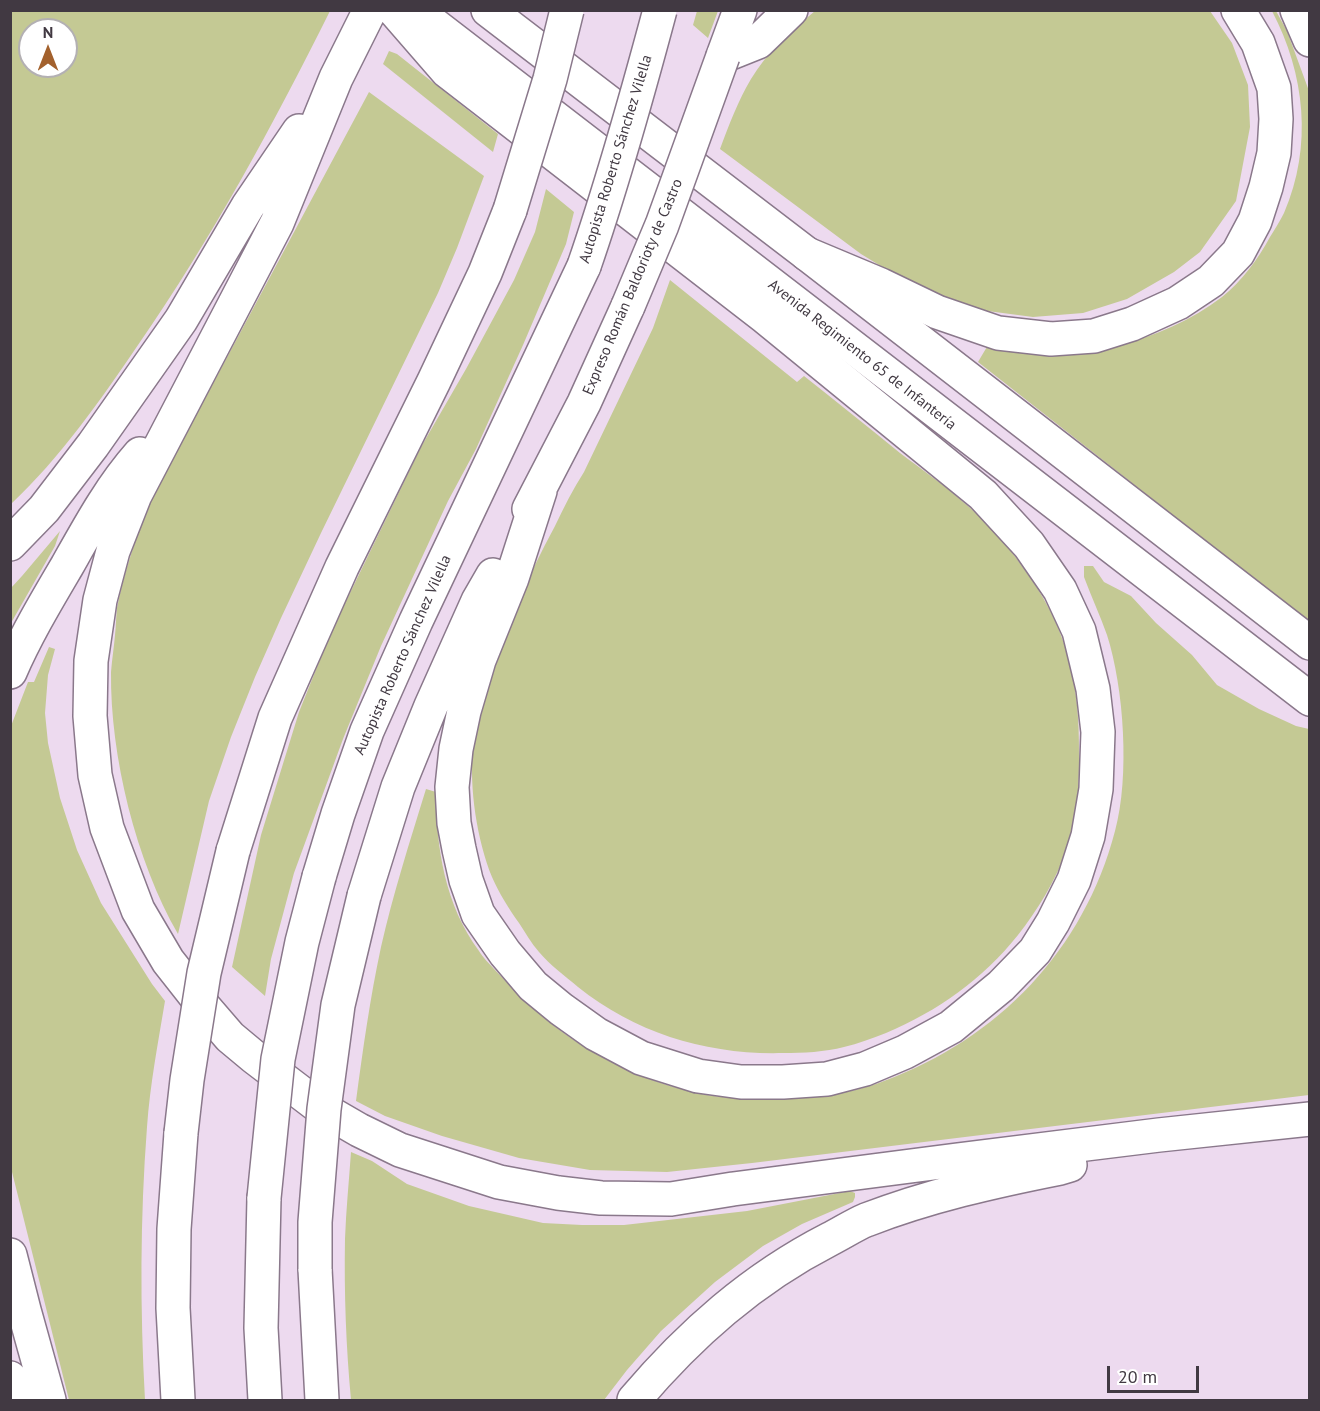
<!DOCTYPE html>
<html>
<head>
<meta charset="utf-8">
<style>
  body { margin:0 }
  #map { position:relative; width:1320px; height:1411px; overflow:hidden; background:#eddaef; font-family:"PT Sans",sans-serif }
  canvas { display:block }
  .frame { position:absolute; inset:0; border:12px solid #413942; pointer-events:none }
  .north { position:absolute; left:18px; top:18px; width:60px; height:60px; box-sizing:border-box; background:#fff; border:2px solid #b3b0b3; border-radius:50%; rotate:0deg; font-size:16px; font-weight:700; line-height:24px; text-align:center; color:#413942 }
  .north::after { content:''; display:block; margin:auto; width:21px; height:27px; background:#a3612d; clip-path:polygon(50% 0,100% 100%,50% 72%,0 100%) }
  .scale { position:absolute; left:1107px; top:1366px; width:92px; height:27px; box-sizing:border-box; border:3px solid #413942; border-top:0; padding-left:8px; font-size:18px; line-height:21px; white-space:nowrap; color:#413942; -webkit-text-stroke:4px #fff; paint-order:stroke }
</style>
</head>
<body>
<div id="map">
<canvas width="1320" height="1411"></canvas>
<div class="frame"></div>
<div class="north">N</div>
<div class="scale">20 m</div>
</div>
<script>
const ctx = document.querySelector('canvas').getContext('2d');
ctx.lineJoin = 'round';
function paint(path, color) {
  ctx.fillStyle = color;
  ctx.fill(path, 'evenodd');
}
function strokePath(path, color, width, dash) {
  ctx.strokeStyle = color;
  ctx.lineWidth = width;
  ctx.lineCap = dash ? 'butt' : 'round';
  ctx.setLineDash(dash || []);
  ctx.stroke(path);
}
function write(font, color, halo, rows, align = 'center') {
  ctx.font = font + ' "PT Sans",sans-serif';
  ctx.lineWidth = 5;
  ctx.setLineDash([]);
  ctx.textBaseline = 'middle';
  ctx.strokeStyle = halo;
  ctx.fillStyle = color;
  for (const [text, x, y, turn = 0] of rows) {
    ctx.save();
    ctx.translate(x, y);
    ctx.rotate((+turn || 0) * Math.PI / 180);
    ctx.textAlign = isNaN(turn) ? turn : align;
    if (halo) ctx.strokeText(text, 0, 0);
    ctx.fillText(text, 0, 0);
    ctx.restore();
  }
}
const green = new Path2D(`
  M11,10l319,1c-58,116 -118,227 -192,334 -38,56 -78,113 -127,159zM30,30h36v36h-36z
  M697,11h21l-10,27 -15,-13z
  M815,11h395l22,32 16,42 2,42 -14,74 -36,51 -26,20 -47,27 -44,14 -50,4 -53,-7 -48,-17 -38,-19 -33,-20 -141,-105c9,-24 18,-48 31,-70 16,-27 40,-48 64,-68z
  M1272,11h4l11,20 22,60v531l-331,-260 13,-22c31,2 61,3 92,4 11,1 25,3 36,1 36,-9 73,-25 103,-48 20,-16 36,-38 48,-60 5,-8 10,-16 14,-24 29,-67 21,-139 -12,-202z
  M389,51l8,3 101,80 -5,18 -110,-88z
  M369,92l115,84 -27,72 -19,45 -117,240 -40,85 -26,59 -24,60 -22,64 -31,133c-42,-73 -68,-178 -67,-262 1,-13 3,-25 4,-37 1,-9 1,-18 2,-27 7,-36 19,-70 32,-105z
  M546,189l28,23 -8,32 -43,101 -47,104 -28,52 -67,145 -38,93 -49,134 -23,86 -6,37 -33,-29 29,-132 38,-123 32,-80 90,-185 45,-78 48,-89 21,-48z
  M670,280l127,102 7,-6c32,25 64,51 96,77 21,16 43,31 62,48 22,18 44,42 60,65 45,60 58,115 57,190 0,17 0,34 -3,52 -3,14 -5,29 -10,43 -10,29 -29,60 -48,84 -35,44 -80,76 -132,98 -14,5 -28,11 -42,14 -19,5 -41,6 -61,6 -75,2 -146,-19 -205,-66 -13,-11 -28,-22 -39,-35 -8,-9 -14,-20 -20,-29 -10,-14 -20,-30 -27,-46 -15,-37 -23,-89 -19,-129 4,-49 25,-98 44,-143 11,-27 24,-53 38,-79 9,-19 18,-37 29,-54l69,-144z
  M60,531l-5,15 -44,77v-35l11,-12z
  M1084,566h9l11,16 27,14 25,27 36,32 25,30 42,24 37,17 13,3v366l-557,68 -85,9 -77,-2 -71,-12 -77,-22 -57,-20 -29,-15c7,-52 14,-103 25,-154 12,-53 29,-106 45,-158l10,3c0,56 9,113 43,159 4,7 11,13 16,19 13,14 26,27 40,40 44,39 100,69 158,82 24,6 50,7 74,7 38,0 82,-4 117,-18 114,-42 200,-131 231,-250 15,-54 9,-143 -8,-196 -7,-20 -16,-39 -23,-58z
  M49,647l6,2 -7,26 -3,38 3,30 12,55 17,52 24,53 51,81 13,17c-7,42 -15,84 -18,126 -7,91 -7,182 -2,273h-76l-58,-232v-442l17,-44h6z
  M351,1152l21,9 35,23 62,22 74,17 39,2h42l123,-14 103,-20 5,2v4l-2,5 -51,22 -39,22 -48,36 -54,49 -34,39 -23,30h-253c-5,-53 -7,-107 -6,-161 1,-29 4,-58 6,-87z`);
const primary = new Path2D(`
  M415,10l895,689
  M488,10l319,244 503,389
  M1297,10l13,30`);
const motorway = new Path2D(`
  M370,10l-34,68 -59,145 -142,272 -22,56 -13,49 -9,61 -1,55 5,59 12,53 31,82 30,51 37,47 25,29 24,20 67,51 38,22 41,20 99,32 59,11 43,5 70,1 62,-10 224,-29 202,-25 151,-16
  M394,10l53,61 318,246 218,178 46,50 31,45 19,41 14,58 5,43 -2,57 -8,47 -14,44 -21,42 -18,29 -34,35 -50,41 -46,25 -40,17 -38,10 -44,3h-42l-43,-6 -57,-18 -45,-24 -35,-25 -28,-23 -28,-33 -27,-39 -12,-34 -7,-31 -5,-26 -2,-36 4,-38 8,-38 15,-51 33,-82 28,-87
  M723,56l35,-14 33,-32
  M723,56l17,-46
  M807,254l74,31 56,27 61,21 53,6 43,-3 38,-12 46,-21 33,-22 27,-28 17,-32 11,-34 8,-34 2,-34 -2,-31 -16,-45 -20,-33
  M529,509l55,-106 44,-97
  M10,544l34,-35 49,-64 88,-125 67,-114 51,-75
  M10,672c16,-37 37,-72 57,-106 22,-39 43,-78 73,-112
  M233,851l42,-133 67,-151 92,-186 51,-108 25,-63
  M319,877l19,-63 29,-83 49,-110 168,-355
  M364,896l34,-109 33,-81 47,-105 15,-26
  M264,1198l-3,130 4,72
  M10,1255l14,55 25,90
  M315,1269l7,131
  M10,1378l7,22
  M178,1400l-5,-92 1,-79 7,-96
  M634,1400c56,-66 118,-121 196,-161 12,-6 24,-14 36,-19 62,-24 128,-39 194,-52l10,-3`);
const motorwayBridge = new Path2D(`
  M510,210l40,-131 17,-69
  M584,266c29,-84 53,-170 76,-256
  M628,306l34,-81 61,-169
  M181,1133l6,-53 17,-107 29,-122
  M264,1198l14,-139 24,-117 17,-65
  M315,1269v-47l9,-113 14,-104 26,-109`);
const streetNames = [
  ["Autopista Roberto Sánchez Vilella",616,159,-73],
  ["Expreso Román Baldorioty de Castro",633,287,-67],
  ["Avenida Regimiento 65 de Infantería",862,355,38],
  ["Autopista Roberto Sánchez Vilella",403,655,-66]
];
paint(green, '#c4c994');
strokePath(primary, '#8a788b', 36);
strokePath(motorway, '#8a788b', 36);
strokePath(primary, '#fff', 33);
strokePath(motorway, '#fff', 33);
strokePath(motorwayBridge, '#8a788b', 36, []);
strokePath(motorwayBridge, '#fff', 33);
write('15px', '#413942', '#fff', streetNames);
</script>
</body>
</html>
